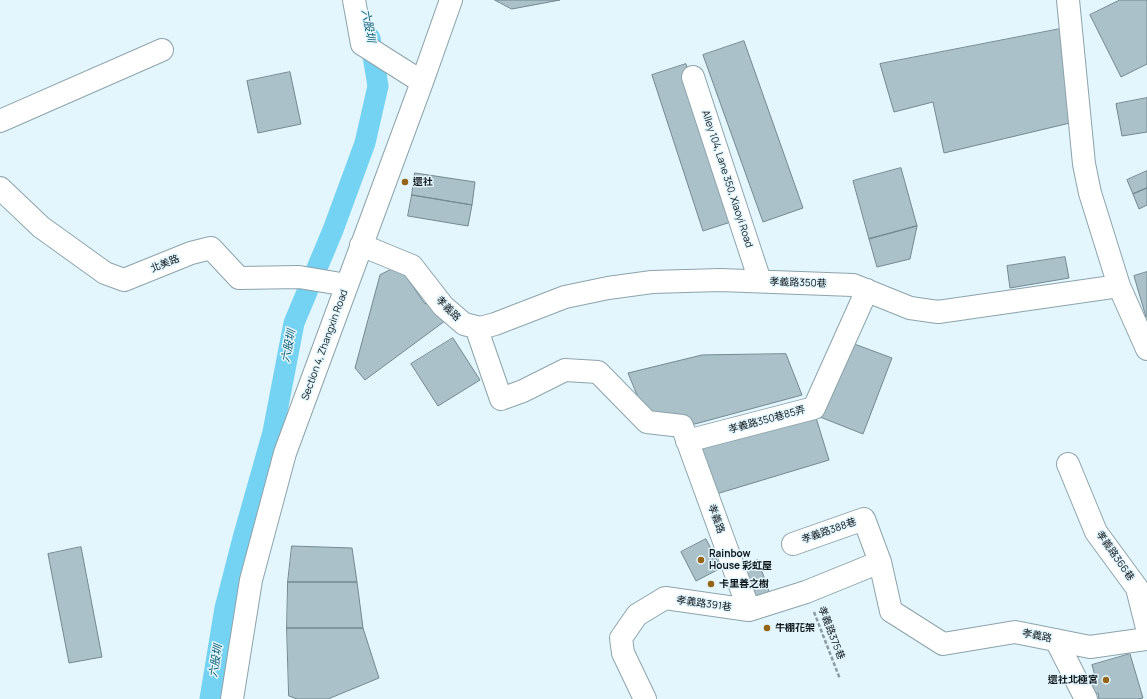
<!DOCTYPE html>
<html>
<head>
<meta charset="utf-8">
<style>
  body { margin:0 }
  canvas { display:block; background:#e3f6fd }
</style>
</head>
<body>
<canvas width="1147" height="699"></canvas>
<script>
const ctx = document.querySelector('canvas').getContext('2d');
ctx.lineJoin = 'round';
function strokePath(path, color, width, dash) {
  ctx.strokeStyle = color;
  ctx.lineWidth = width;
  ctx.lineCap = dash ? 'butt' : 'round';
  ctx.setLineDash(dash || []);
  ctx.stroke(path);
}
function paint(path, color) {
  ctx.fillStyle = color;
  ctx.fill(path, 'evenodd');
}
function write(font, color, halo, rows, align = 'center') {
  ctx.font = font + ' Manrope,"Noto Sans TC",sans-serif';
  ctx.lineWidth = 3;
  ctx.setLineDash([]);
  ctx.textBaseline = 'middle';
  ctx.strokeStyle = halo;
  ctx.fillStyle = color;
  for (const [text, x, y, turn = 0] of rows) {
    ctx.save();
    ctx.translate(x, y);
    ctx.rotate((+turn || 0) * Math.PI / 180);
    ctx.textAlign = isNaN(turn) ? turn : align;
    if (halo) ctx.strokeText(text, 0, 0);
    ctx.fillText(text, 0, 0);
    ctx.restore();
  }
}
const canal = new Path2D(`
  M210,699l15,-91 18,-70 30,-106 21,-109 39,-93 32,-87 13,-57 -8,-48`);
const building = new Path2D(`
  M495,0h65l-48,9z
  M1120,0h27v64l-26,13 -31,-62z
  M1060,29l10,94 -126,30 -11,-51 -39,10 -14,-48z
  M744,41l59,167 -40,14 -60,-167z
  M686,64l51,156 -34,11 -51,-156z
  M290,72l11,52 -43,9 -11,-52z
  M1147,98v34l-25,4 -6,-32z
  M901,168l16,58 -48,13 -16,-58z
  M1147,171v17l-14,6 -6,-14z
  M415,173l60,9 -3,23 -60,-10z
  M1147,188v17l-8,4 -6,-15z
  M412,195l60,10 -4,21 -60,-10z
  M917,226l-7,33 -33,8 -8,-28z
  M1065,257l4,21 -59,10 -3,-22z
  M399,266l26,38 14,-8 14,19 -88,65 -10,-12 25,-93z
  M1147,272v45h-1l-12,-41z
  M453,338l27,42 -42,26 -27,-42z
  M849,342l43,16 -29,76 -43,-17z
  M786,354l16,41 -107,29 -51,-12 -16,-39 74,-18z
  M814,411l15,49 -116,35 -15,-48z
  M706,539l15,29 -25,13 -15,-29z
  M292,546l60,2 5,34h-69z
  M81,547l21,110 -33,6 -21,-109z
  M758,560l14,40 -16,5 -14,-39z
  M288,582h69l6,46h-76z
  M287,628h76l16,50 -51,21h-31l-8,-3z
  M1130,654l13,44 -5,1h-39l-1,-6 -13,4 -5,-17 15,-4 -3,-11z`);
const path = new Path2D(`
  M814,612l26,67`);
const minor = new Path2D(`
  M354,0l8,44 60,38
  M1068,0l16,164 6,29 29,93 28,63
  M693,77l67,204
  M0,121l162,-71
  M0,188l41,39 64,46 19,7 67,-27 20,-5 28,30 60,-1 48,8
  M361,245l51,21 31,40 21,18 16,4 15,-4 70,-27 43,-9 44,-6 68,-2 133,5 57,23 28,4 181,-26
  M476,327l25,72 22,-8 42,-21 33,2 49,50 35,4 67,184 57,-18 74,-30 11,49 52,33 72,-12 75,15 57,-8
  M687,441l127,-33 53,-118
  M1068,464l28,68 41,56 10,40
  M793,544l71,-25 16,43
  M1056,640l30,59
  M232,699l19,-119 34,-127 137,-371 29,-82
  M645,699l-22,-46 -2,-15 16,-23 28,-17 84,12`);
const markers = [
  [405,182,4,"#956416"],
  [701,560,4,"#956416"],
  [711,584,4,"#956416"],
  [767,628,4,"#956416"],
  [1106,680,4,"#956416"]
];
const streetNames = [
  ["Alley 104, Lane 350, Xiaoyi Road",727,179,72],
  ["北美路",165,264,-22],
  ["孝義路350巷",798,283,2],
  ["孝義路",448,309,45],
  ["Section 4, Zhangxin Road",325,345,-70],
  ["孝義路350巷85弄",767,420,-15],
  ["孝義路",716,519,70],
  ["孝義路388巷",829,531,-19],
  ["孝義路366巷",1115,556,55],
  ["孝義路391巷",704,604,8],
  ["孝義路375巷",831,633,69],
  ["孝義路",1037,636,11]
];
const poiNames = [
  ["還社",413,182],
  ["Rainbow",709,554],
  ["House 彩虹屋",709,566],
  ["卡里善之樹",719,584],
  ["牛棚花架",775,628],
  ["還社北極宮",1098,680,"right"]
];
const waterNames = [
  ["六股圳",368,26,80],
  ["六股圳",289,346,-79],
  ["六股圳",216,661,-81]
];
strokePath(canal, '#74d3f3', 21);
paint(building, '#abc1ca');
strokePath(building, '#738890', 1);
strokePath(minor, '#8da3ab', 24);
strokePath(path, '#8c9ba1', 2.5, [4, 2]);
strokePath(minor, '#fff', 22);
for (const [x, y, r, color] of markers) {
  const dot = new Path2D();
  dot.arc(x, y, r, 0, 2 * Math.PI);
  ctx.fillStyle = color;
  ctx.fill(dot);
  strokePath(dot, '#e3f6fd', 1.5);
}
write('10px', '#0e161a', '#e3f6fd', streetNames);
write('bold 10px', '#0e161a', '#e3f6fd', poiNames, 'left');
write('italic 11px', '#0b5b72', '#e3f6fd', waterNames);
</script>
</body>
</html>
